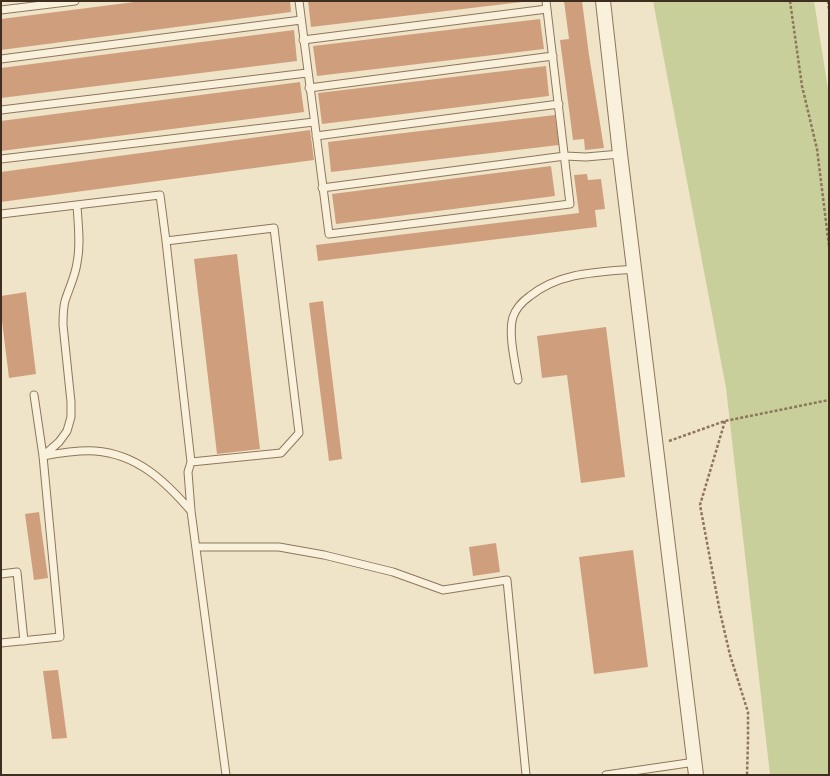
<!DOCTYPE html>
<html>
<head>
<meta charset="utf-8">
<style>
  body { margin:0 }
  #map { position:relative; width:830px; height:776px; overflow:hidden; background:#f0e4c8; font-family:"Playfair Display",serif }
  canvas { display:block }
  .frame { position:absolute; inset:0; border:2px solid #3d2e20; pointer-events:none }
</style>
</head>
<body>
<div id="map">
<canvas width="830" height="776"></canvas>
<div class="frame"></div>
</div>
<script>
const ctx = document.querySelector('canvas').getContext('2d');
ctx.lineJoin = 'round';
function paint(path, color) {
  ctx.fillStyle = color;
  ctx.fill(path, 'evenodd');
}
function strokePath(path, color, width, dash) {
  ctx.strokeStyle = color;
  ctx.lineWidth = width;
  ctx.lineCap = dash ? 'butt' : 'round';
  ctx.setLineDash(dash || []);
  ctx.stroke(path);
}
const green = new Path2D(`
  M653,1h161l15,94v680h-59l-44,-387z`);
const building = new Path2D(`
  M142,1h148l1,11 -290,38v-31z
  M308,1h214v1l-211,25z
  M564,1h18l7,54 15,93 -19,2 -1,-11 -11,1 -13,-100 9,-1z
  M540,19l4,30 -227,27 -4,-30z
  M294,30l3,31 -296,37v-30z
  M546,66l3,30 -227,28 -4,-31z
  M300,82l4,30 -303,39v-30z
  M555,115l4,30 -228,27 -3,-30z
  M310,130l4,30 -313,42v-30z
  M551,166l4,30 -219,28 -4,-30z
  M587,174l1,6 13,-1 4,30 -10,1 2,17 -279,34 -2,-16 263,-32 -5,-38z
  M237,254l23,195 -43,5 -23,-195z
  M26,292l10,82 -27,4 -8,-65v-17z
  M323,301l19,158 -13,2 -20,-158z
  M606,327l19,150 -44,6 -14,-108 -25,3 -5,-42z
  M39,512l9,66 -14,2 -9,-66z
  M496,543l4,29 -27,4 -4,-29z
  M633,550l15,117 -54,7 -15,-117z
  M58,670l9,68 -15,1 -9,-68z`);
const path = new Path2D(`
  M790,1l12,85 15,63 12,97
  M828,1l1,9
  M725,421l-25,84 20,107 10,43 18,57v29l-1,34
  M669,441l56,-20 104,-21`);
const lane = new Path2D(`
  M299,1l30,233 241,-30 -24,-203
  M1,10l74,-9
  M303,40l244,-31
  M1,59l300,-39
  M309,88l244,-32
  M1,110l306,-37
  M316,136l243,-32
  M1,159l313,-37
  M322,188l243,-32 21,1 34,-3
  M1,214l159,-19 6,46
  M518,380c-3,-17 -10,-47 -5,-63 3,-9 10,-16 17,-21 30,-24 68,-24 105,-27
  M43,456l16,-14 8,-11 4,-14v-15l-8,-77c0,-8 0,-16 2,-24 4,-13 10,-24 12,-38 4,-19 1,-39 0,-58
  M43,456c17,-3 35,-6 52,-5 42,3 70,30 96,60
  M191,462l90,-9 18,-20 -25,-205 -108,13 25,221 -3,10 3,39 35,264
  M196,547h83l45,8 69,17 50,18 64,-10 19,195
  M1,574l16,-2 7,69
  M1,643l59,-6 -17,-181 -9,-61
  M606,775l89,-13`);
const street = new Path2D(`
  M603,1l17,153 76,621`);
paint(green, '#c9cf9b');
paint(building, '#cf9f7d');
strokePath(lane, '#8d765c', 9);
strokePath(street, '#8d765c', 16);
strokePath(path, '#8d765c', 2.5, [3, 2]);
strokePath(lane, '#faf1dc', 7);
strokePath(street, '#faf1dc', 14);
</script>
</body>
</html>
